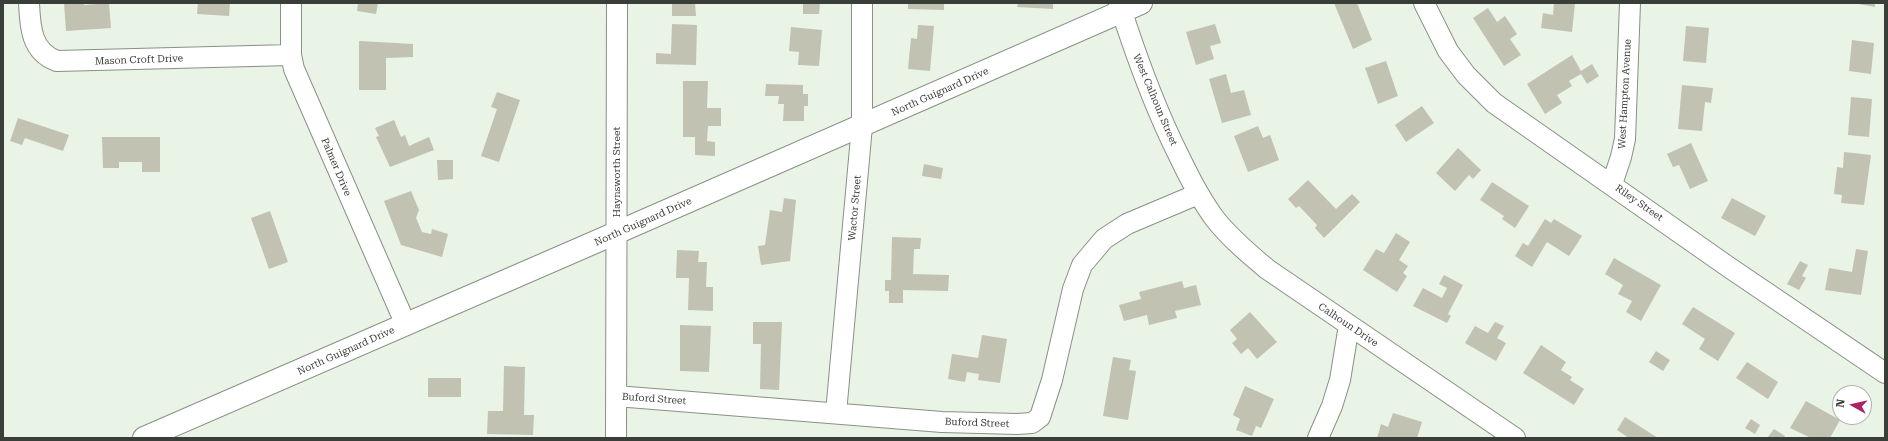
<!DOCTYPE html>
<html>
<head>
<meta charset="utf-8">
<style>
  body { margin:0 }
  #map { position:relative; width:1888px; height:441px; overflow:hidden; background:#e9f3e6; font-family:"Roboto Serif",serif }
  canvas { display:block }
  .frame { position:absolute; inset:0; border:4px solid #3a3e38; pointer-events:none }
  .north { position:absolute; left:1832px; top:385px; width:40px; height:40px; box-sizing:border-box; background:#fff; border:1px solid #b0b2af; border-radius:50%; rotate:278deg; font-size:11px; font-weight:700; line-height:16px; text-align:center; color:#3a3e38 }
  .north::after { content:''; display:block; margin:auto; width:14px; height:18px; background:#ac2265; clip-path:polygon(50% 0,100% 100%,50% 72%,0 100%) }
</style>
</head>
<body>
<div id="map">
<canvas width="1888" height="441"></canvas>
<div class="frame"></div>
<div class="north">N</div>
</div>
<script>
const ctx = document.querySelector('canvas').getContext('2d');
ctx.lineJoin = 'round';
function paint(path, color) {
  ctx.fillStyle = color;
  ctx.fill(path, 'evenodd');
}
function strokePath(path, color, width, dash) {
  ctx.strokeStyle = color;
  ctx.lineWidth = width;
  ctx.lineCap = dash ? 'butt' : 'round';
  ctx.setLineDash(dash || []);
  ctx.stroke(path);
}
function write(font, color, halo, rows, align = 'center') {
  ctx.font = font + ' "Roboto Serif",serif';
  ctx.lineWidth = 3;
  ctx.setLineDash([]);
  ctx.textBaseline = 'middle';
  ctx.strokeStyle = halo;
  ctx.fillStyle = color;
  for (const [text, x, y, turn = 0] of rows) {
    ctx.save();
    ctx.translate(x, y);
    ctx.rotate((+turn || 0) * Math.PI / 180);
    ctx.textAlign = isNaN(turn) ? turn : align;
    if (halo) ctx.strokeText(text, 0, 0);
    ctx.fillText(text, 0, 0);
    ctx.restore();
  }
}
const building = new Path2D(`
  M64,3h20v2l25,-2 2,25 -45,3z
  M198,3h32l-1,13 -32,-2z
  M358,3h20l-2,11 -19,-3z
  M672,3h23l1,13h-24z
  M803,3h17l-1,11h-16z
  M908,3h36v7l-36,-1z
  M1018,3h35v6l-36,-2z
  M1334,3h23l15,37 -19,9z
  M1554,3h21l-3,29 -31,-4 2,-15 10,2z
  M1853,3h22v4z
  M1488,8l9,14 8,-6 12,18 -7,5 11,16 -17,11 -31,-48z
  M672,24l25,1 -1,40 -40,-1v-11l15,1z
  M1215,24l6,19 -11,3 4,13 -18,6 -10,-33z
  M918,25l16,1 -4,45 -22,-2 3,-31 6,1z
  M1686,26l23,2 -3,35 -23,-2z
  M791,27l31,3 -3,36 -21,-1 1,-13 -10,-1z
  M1852,40l22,3 -3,31 -22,-3z
  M359,41l54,3v13l-27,1v32h-27z
  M1572,55l9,16 11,-7 7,12 -12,8 -6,-10 -12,7 3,5 -15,9 5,8 -17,11 -18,-30z
  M1386,61l12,35 -20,8 -13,-36z
  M1226,74l5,19 13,-3 7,25 -29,8 -13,-44z
  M683,81h25l-1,27h14v18h-13l-1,15 8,1v14l-20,-1v-18h-12z
  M766,84l37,1v9h5v12h-4v15h-21l1,-17h-6l1,-8h-14z
  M1682,85l31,3 -2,15 -6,-1 -3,29 -24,-2z
  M497,92l23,8 -21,62 -18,-6 16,-47 -6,-2z
  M1851,97l21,2 -3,38 -21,-2z
  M1422,106l12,17 -28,19 -11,-17z
  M18,118l51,17 -6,16 -38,-13 -3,7 -12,-4z
  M394,120l7,17 4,-2 4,11 20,-9 5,13 -44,17 -14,-30 3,-1 -4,-8z
  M1258,126l5,12 7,-3 9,25 -31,12 -14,-36z
  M102,137h58v35h-18v-10h-23v6h-16z
  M1691,143l17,38 -18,8 -11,-24 -6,2 -6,-13z
  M1458,148l23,22 -8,9 -4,-4 -14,16 -19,-18z
  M1844,152l27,3 -7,50 -23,-2 1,-8 -8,-1 3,-27 6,1z
  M437,160h16v19l-15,1z
  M924,164l19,4 -2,11 -19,-3z
  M1308,180l28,29 16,-15 8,8 -36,36 -9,-10 2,-3 -18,-19 -3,2 -8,-9z
  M1492,182l37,24 -14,22 -13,-9 2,-3 -24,-16z
  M411,191l8,19 -3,8 6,14 9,2 1,-5 16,5 -6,23 -41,-12 -17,-44z
  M784,198l12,2 -6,61 -29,4 -3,-19 7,-1 5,-35 12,2z
  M1732,198l34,18 -11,20 -34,-18z
  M270,211l18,51 -19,7 -18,-51z
  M1545,219l6,4 3,-4 28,17 -13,20 -22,-14 -15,25 -17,-11 8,-13 5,3z
  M1396,233l14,9 -11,18 9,6 -5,7 4,3 -10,16 -34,-22 13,-21 8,4z
  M892,237l29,1 -1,11h-6l-1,25 36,1 -1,16 -45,-1v13h-14v-12h-4v-11h6z
  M1856,249l12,2 -7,44 -36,-5 4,-22 23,4z
  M677,250l22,1 -1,11h9l-1,25h7v24l-25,-1 1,-32h-13z
  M1614,258l47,27 -20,36 -15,-9 6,-11 -14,-7 5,-9 -18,-11z
  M1800,261l8,4 -6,11 4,2 -7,12 -12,-6z
  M1444,275l19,10 -15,29 3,2 -4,7 -34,-17 10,-18 19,10 5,-10 -8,-4z
  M1182,281l2,7 12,-3 5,20 -26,6 2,7 -28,7 -2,-10 -23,6 -5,-16 22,-6 -2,-7z
  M1693,307l42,26 -17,28 -19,-12 6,-10 -23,-15z
  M1250,312l27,30 -20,17 -9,-11 -7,6 -9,-11 5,-4 -7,-9z
  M753,322h29l-3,68 -19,-1 1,-45h-8z
  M1495,322l9,4 -7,12 9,5 -10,18 -31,-18 10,-17 13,7z
  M680,325l31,1 -2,46 -29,-1z
  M982,335l25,4 -7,44 -22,-3 1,-6 -12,-2 -2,10 -17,-3 4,-25 26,4z
  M1541,345l25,17 -5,8 11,7 -2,3 14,9 -10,16 -51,-32z
  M1656,351l14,9 -7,11 -14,-9z
  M1113,357l18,3 -2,10 7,1 -8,49 -25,-4z
  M1747,362l31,20 -10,17 -32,-21z
  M504,366l21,1 -1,48h10l-1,20 -46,-1 1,-23h15z
  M428,378h33v19h-33z
  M1245,386l29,13 -13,29 -5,-2 -4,10 -16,-6 4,-11 -7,-4z
  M1806,401l34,19 -10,18h-19l-21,-10z
  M1393,413l29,9 -5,16h-40l4,-14 7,3z
  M1625,417l33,21h-29l-12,-8z
  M1751,419l9,6 -5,9 -10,-6z
  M1774,429l11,7 -1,2h-17z`);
const minor = new Path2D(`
  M29,3c1,23 2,49 28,58l234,-6
  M291,3v52l3,14 112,256
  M1119,3c17,53 36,106 61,155 10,21 21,42 35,61 15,19 34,35 52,50l248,169
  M1424,3l24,48 18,24 28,28 236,165 155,105
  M1612,184l9,-27 4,-18 5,-136
  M616,396l326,26 75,2 15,-1 8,-6 12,-37 21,-91 9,-24 22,-26 23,-15 71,-30
  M836,413l26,-287v-123
  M616,438l1,-435
  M1318,438l14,-32 8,-26 9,-55`);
const highway = new Path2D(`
  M144,438l472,-205 525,-230`);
const streetNames = [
  ["Mason Croft Drive",139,60,-2],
  ["North Guignard Drive",940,92,-24],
  ["West Hampton Avenue",1625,94,-87],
  ["West Calhoun Street",1155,100,67],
  ["Palmer Drive",336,167,67],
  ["Haynsworth Street",617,172,-90],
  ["Riley Street",1639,203,35],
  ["Wactor Street",855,208,-85],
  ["North Guignard Drive",643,222,-24],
  ["Calhoun Drive",1348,325,34],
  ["North Guignard Drive",346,351,-24],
  ["Buford Street",654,399,4],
  ["Buford Street",977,423,2]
];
paint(building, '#c2c2b3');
strokePath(minor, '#889185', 22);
strokePath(highway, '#889185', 24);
strokePath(minor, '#fff', 20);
strokePath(highway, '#fff', 22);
write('10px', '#3a3e38', '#fff', streetNames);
</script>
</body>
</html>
